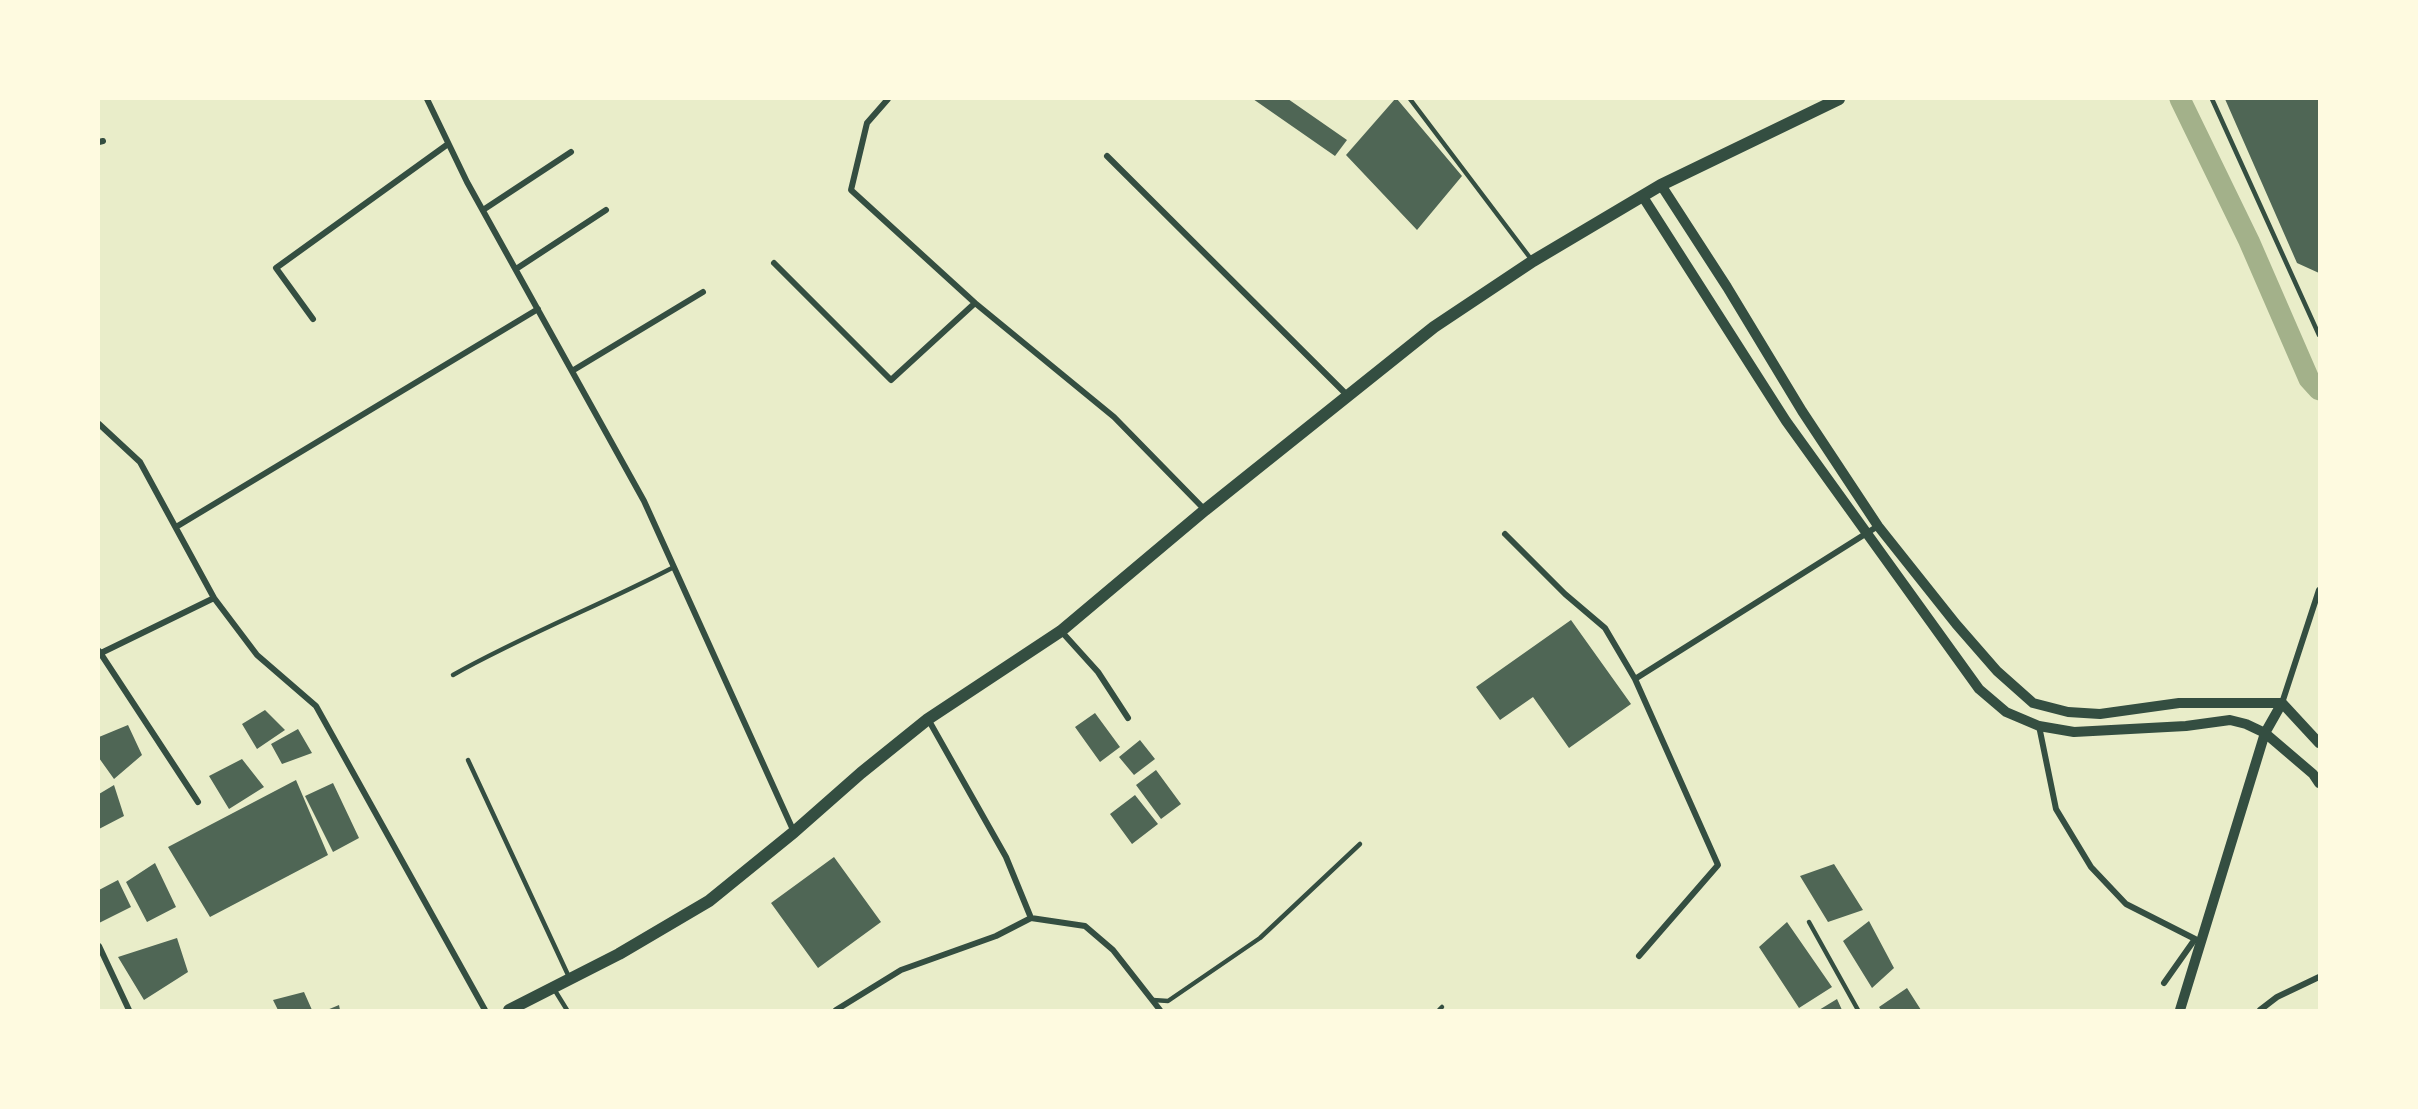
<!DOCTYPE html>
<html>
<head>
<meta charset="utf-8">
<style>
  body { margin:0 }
  #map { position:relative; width:2418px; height:1109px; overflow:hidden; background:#e9edc9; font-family:Commissioner,sans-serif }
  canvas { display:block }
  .frame { position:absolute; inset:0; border:100px solid #fefae0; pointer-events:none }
</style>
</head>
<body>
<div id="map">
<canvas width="2418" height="1109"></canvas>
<div class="frame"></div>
</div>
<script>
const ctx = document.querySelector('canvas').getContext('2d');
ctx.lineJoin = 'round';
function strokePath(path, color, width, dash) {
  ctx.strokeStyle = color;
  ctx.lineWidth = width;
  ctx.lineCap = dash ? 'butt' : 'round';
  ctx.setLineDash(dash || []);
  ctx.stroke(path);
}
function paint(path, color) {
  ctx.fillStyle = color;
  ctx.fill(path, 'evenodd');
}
const canal = new Path2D(`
  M2180,99l69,142 60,138 10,11`);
const building = new Path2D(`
  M1253,99h35l59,41 -12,16z
  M1395,99h2l65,77 -45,54 -71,-75z
  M2225,99h94v174l-22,-10z
  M1571,620l60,84 -62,44 -36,-51 -33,23 -24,-33z
  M265,710l20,20 -28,19 -15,-25z
  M1095,713l25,34 -20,15 -25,-35z
  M128,725l14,30 -28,24 -15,-21v-21z
  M298,729l14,24 -30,11 -11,-20z
  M1140,740l15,19 -21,16 -15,-18z
  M242,759l22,28 -35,22 -20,-33z
  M1156,770l25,34 -20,15 -25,-34z
  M296,780l32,75 -118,62 -42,-70z
  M333,783l26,55 -26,14 -28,-56z
  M114,785l10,31 -25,13v-35z
  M1135,795l23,29 -26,20 -22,-30z
  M834,857l47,65 -63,46 -47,-65z
  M155,863l21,44 -29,15 -21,-40z
  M1834,864l29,46 -35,12 -28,-46z
  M118,880l13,27 -32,16v-33z
  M1869,921l25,47 -22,20 -29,-47z
  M1787,922l45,65 -33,21 -40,-61z
  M177,938l11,34 -44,28 -26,-43z
  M1907,988l14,22h-40l-2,-3z
  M304,992l8,18h-34l-5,-10z
  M1837,999l5,11h-23z
  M339,1005l1,5h-13z`);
const service = new Path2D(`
  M1410,99l121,160
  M2212,99l107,236
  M453,675c71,-40 148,-70 221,-108
  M468,760l101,217
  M1809,922l49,88
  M554,989l13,21
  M1153,1000l15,1 92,-63 100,-94
  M1439,1010l3,-3`);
const minor = new Path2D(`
  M427,99l40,83 177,319 150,331
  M888,99l-21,24 -16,67 124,113 139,114 91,93
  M99,142l4,-1
  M1107,156l241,240
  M483,210l88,-58
  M774,263l117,117 84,-77
  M516,269l90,-59
  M313,319l-37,-51 172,-124
  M572,371l131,-79
  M99,424l41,38 74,136
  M176,527l362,-218
  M1505,534l60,60 40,34 30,51
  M1061,631l37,41 30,46
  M99,651l99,151
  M99,654l115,-56 43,57 59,51 169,304
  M2282,703l37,-113
  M928,719l78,138 25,61 54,8 28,24 47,60
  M2039,726l17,83 35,58 35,37 75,38
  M99,946l30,64
  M1639,956l79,-91 -83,-186 243,-153
  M2164,983l31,-44
  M836,1010l65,-40 95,-34 35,-18
  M2260,1010l17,-13 42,-20`);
const tertiary = new Path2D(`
  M1661,185l66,102 75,124 76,115 78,98 41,47 36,32 35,9 32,2 79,-11h103l37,40
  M1643,197l143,224 193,268 27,23 33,14 35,6 112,-6 44,-6 16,4 19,9 48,41 6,9
  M2180,1010l85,-277 17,-30`);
const secondary = new Path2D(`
  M509,1010l110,-56 90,-53 85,-69 67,-59 67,-54 133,-88 144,-121 229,-183 99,-66 128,-76 178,-86`);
strokePath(canal, '#a3b18a', 21);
paint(building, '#4f6655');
strokePath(service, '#344e41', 4.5);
strokePath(minor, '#344e41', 6);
strokePath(tertiary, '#344e41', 10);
strokePath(secondary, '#344e41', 12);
</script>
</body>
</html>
